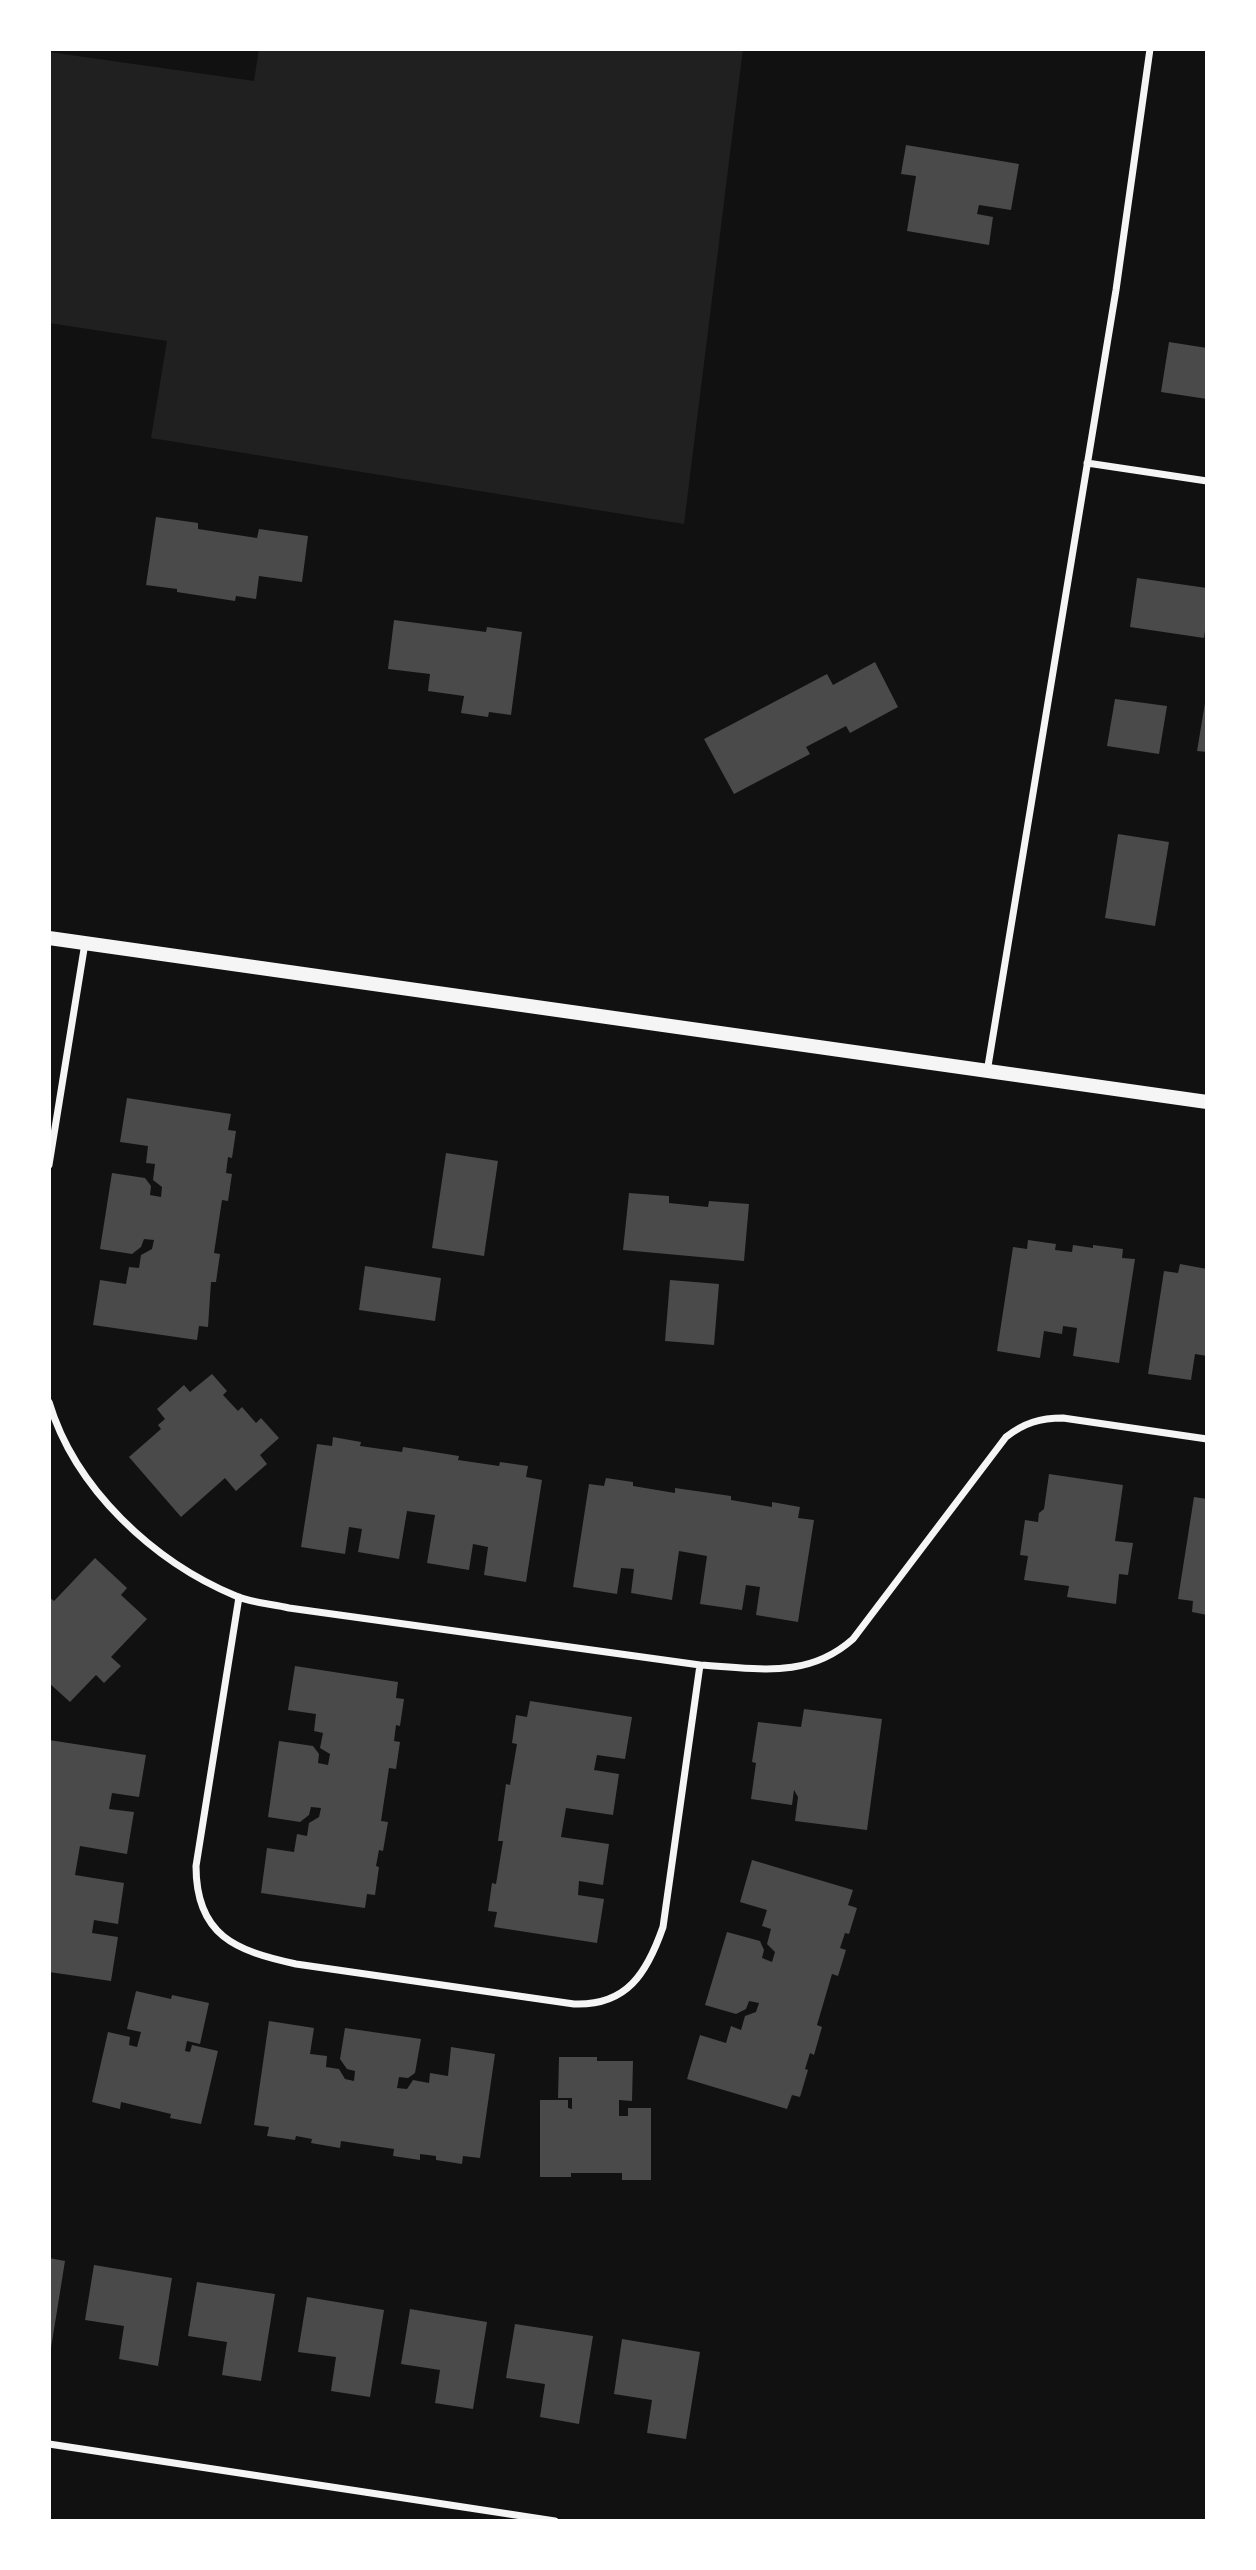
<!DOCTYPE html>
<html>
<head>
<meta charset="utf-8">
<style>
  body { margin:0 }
  #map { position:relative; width:1256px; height:2570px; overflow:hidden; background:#111; font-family:Montserrat,sans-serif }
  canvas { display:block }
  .frame { position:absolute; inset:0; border:51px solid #fff; pointer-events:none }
</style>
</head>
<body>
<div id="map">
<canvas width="1256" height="2570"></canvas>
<div class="frame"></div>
</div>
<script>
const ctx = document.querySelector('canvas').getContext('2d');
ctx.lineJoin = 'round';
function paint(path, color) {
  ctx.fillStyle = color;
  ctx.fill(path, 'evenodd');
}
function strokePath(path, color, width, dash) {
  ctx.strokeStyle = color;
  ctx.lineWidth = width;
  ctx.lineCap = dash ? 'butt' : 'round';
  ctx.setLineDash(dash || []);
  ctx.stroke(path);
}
const green = new Path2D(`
  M259,49h484l-59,475 -533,-86 16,-97 -118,-18v-271l205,29z`);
const building = new Path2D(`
  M906,145l113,19 -8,46 -32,-5 -2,9 16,3 -4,28 -82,-14 9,-55 -15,-2z
  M1169,342l38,6v51l-46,-7z
  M156,517l42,6v6l59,9 2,-9 49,7 -6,46 -43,-6 -3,23 -20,-3 -1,5 -58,-9v-3l-31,-4z
  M1137,578l70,10v27l-3,23 -74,-11z
  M394,620l92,12 1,-5 35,5 -11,83 -22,-3 -1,5 -27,-4 3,-17 -36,-5 2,-17 -42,-5z
  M875,662l23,45 -48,26 -4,-7 -40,21 4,7 -76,40 -30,-55 123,-65 6,11z
  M1115,699l52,7 -8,48 -52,-8z
  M1205,703l2,1v48l-10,-1z
  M1118,834l51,8 -14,84 -50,-8z
  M127,1098l104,16 -3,16 8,1 -4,27 -4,-1 -2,16 6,1 -4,27 -6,-1 -8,53 6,1 -4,28h-5l-3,45 -9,-1 -2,14 -104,-15 7,-45 26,4 3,-17 10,1 2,-13 11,-6 2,-9 -10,-1 -3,8 -9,7 -32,-5 12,-76 33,5 6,8 -1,9 11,2 1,-10 -9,-7 2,-16 -9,-1 2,-17 -28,-4z
  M446,1153l52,8 -14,95 -52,-8z
  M629,1193l40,3v7l39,4 1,-6 40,3 -5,57 -121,-11z
  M1028,1240l28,4 -1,6 17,2 1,-7 20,3v-3l30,4 -1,9 13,1 -16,104 -46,-7 4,-28 -14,-2 -1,8 -18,-3 -4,27 -43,-7 16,-104 14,2z
  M1180,1264l27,5v87l-12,-2 -4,26 -43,-6 16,-103 14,2z
  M365,1266l76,12 -6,43 -76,-11z
  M670,1280l49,4 -5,61 -49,-4z
  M212,1374l15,17 -4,4 15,16 4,-4 14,16 5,-5 18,20 -19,17 7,9 -31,27 -11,-13 -44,39 -52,-60 32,-28 -3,-4 7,-6 -8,-10 27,-24 6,7z
  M333,1437l28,5 -1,4 42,6 1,-5 56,9 -1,4 41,6 1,-4 28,4 -2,11 16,3 -16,102 -42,-7 4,-28 -15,-3 -4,26 -42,-7 8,-48 -28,-4 -8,48 -41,-7 4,-23 -13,-2 -4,27 -44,-7 16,-103 15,2z
  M1049,1474l74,11 -8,56 18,2 -5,32 -9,-1 -3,30 -49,-7 2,-11 -45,-6 4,-24 -8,-1 5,-35 13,2 1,-9 5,-4z
  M606,1478l27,4v4l42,7v-5l56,8v4l41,7v-5l28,5 -2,11 16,2 -16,102 -42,-7 4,-28 -14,-2 -4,25 -42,-6 7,-48 -28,-5 -7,49 -41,-7 3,-24 -13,-1 -4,26 -44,-7 16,-103 15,2z
  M1194,1497l13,2v116l-15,-3 1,-11 -15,-2z
  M95,1558l32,30 -6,7 26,24 -36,38 10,9 -17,17 -8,-8 -26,27 -21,-19v-86l5,4z
  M295,1666l103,16 -2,16 8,1 -4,27 -4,-1 -2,16 6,1 -4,27 -7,-1 -8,53 7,1 -5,29 -4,-1 -3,16 3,1 -4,28 -8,-1 -2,14 -104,-15 6,-45 27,4 3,-18 10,2 2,-13 10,-6 2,-9 -10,-1 -2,8 -9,7 -32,-5 11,-76 34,5 6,8 -1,9 10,2 2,-11 -10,-6 3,-15 -9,-2 2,-17 -28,-4z
  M530,1701l102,16 -7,42 -28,-4 -3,15 25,4 -6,41 -47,-7 -5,29 48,7 -6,41 -24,-4 -1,14 26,4 -7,44 -103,-16 3,-15 -9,-1 4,-28 4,1 7,-43h-5l8,-57 4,1 7,-41 -5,-1 4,-28 11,2z
  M804,1709l78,10 -15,111 -72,-9 3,-24 -4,-7 -2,15 -41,-6 5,-36 -4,-1 6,-40 43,5z
  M49,1740l97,15 -7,42 -27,-4 -3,16 25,3 -7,42 -47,-8 -5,29 49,8 -6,41 -24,-4 -2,13 26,4 -7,44 -62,-9z
  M752,1860l101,30 -5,15 9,3 -8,26 -4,-1 -5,15 6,2 -8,26 -6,-2 -15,51 5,2 -8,28 -4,-2 -5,16 3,1 -8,27 -8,-2 -5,14 -100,-30 13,-44 26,8 5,-17 10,4 4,-14 11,-4 3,-9 -10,-2 -3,8 -10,5 -31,-9 22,-73 33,9 4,9 -2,8 10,4 3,-10 -8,-8 4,-15 -9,-3 5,-16 -27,-8z
  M136,1991l35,8 1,-4 37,8 -9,41 -13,-3 -2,10 5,1 2,-7 26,6 -17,73 -31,-6 1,-4 -50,-12 -1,7 -28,-7 16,-70 22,5 -1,8 8,2 4,-15 -14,-3z
  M269,2021l45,7 -4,26 17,2 -1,11 13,2 6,10 9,2 1,-10 -8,-2 -7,-10 5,-31 76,11 -6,34 -7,5 -9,-1 -2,11 10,1 6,-9 16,3 1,-10 18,3 3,-29 44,7 -15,104 -17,-2 -1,8 -26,-4v-4l-16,-2v6l-27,-4 1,-7 -53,-8 -1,7 -29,-5 1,-4 -16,-3 -1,4 -28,-4 2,-9 -15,-2z
  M559,2057h38v4h36l-1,40 -13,-1v16h9v-8h23v72h-29v-7h-51v4h-31v-77h28v8l4,1v-11h-14z
  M49,2258l16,3 -14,87h-2z
  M94,2265l78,13 -14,88 -39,-7 5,-33 -39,-6z
  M197,2282l78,12 -14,87 -39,-6 5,-33 -39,-6z
  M307,2297l77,13 -14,87 -39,-6 5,-34 -38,-5z
  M410,2309l77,13 -14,87 -38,-6 5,-33 -39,-6z
  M515,2324l78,12 -14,88 -39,-7 5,-33 -39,-6z
  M622,2339l78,13 -14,87 -39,-6 5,-33 -38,-6z`);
const minor = new Path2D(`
  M1087,463l120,18
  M987,1072l129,-782 34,-241
  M49,1165l36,-222
  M49,1402c26,87 105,160 187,194 16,7 36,8 53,12l411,57c56,3 107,15 153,-26l153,-202c18,-14 34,-19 57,-19l144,21
  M239,1597l-43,269c0,70 40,85 100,98l278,40c53,2 73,-31 89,-77l37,-262
  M49,2444l506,77`);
const secondary = new Path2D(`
  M49,938l1158,164`);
paint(green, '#202020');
paint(building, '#4a4a4a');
strokePath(minor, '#f5f5f5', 7);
strokePath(secondary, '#f5f5f5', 14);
</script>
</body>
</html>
